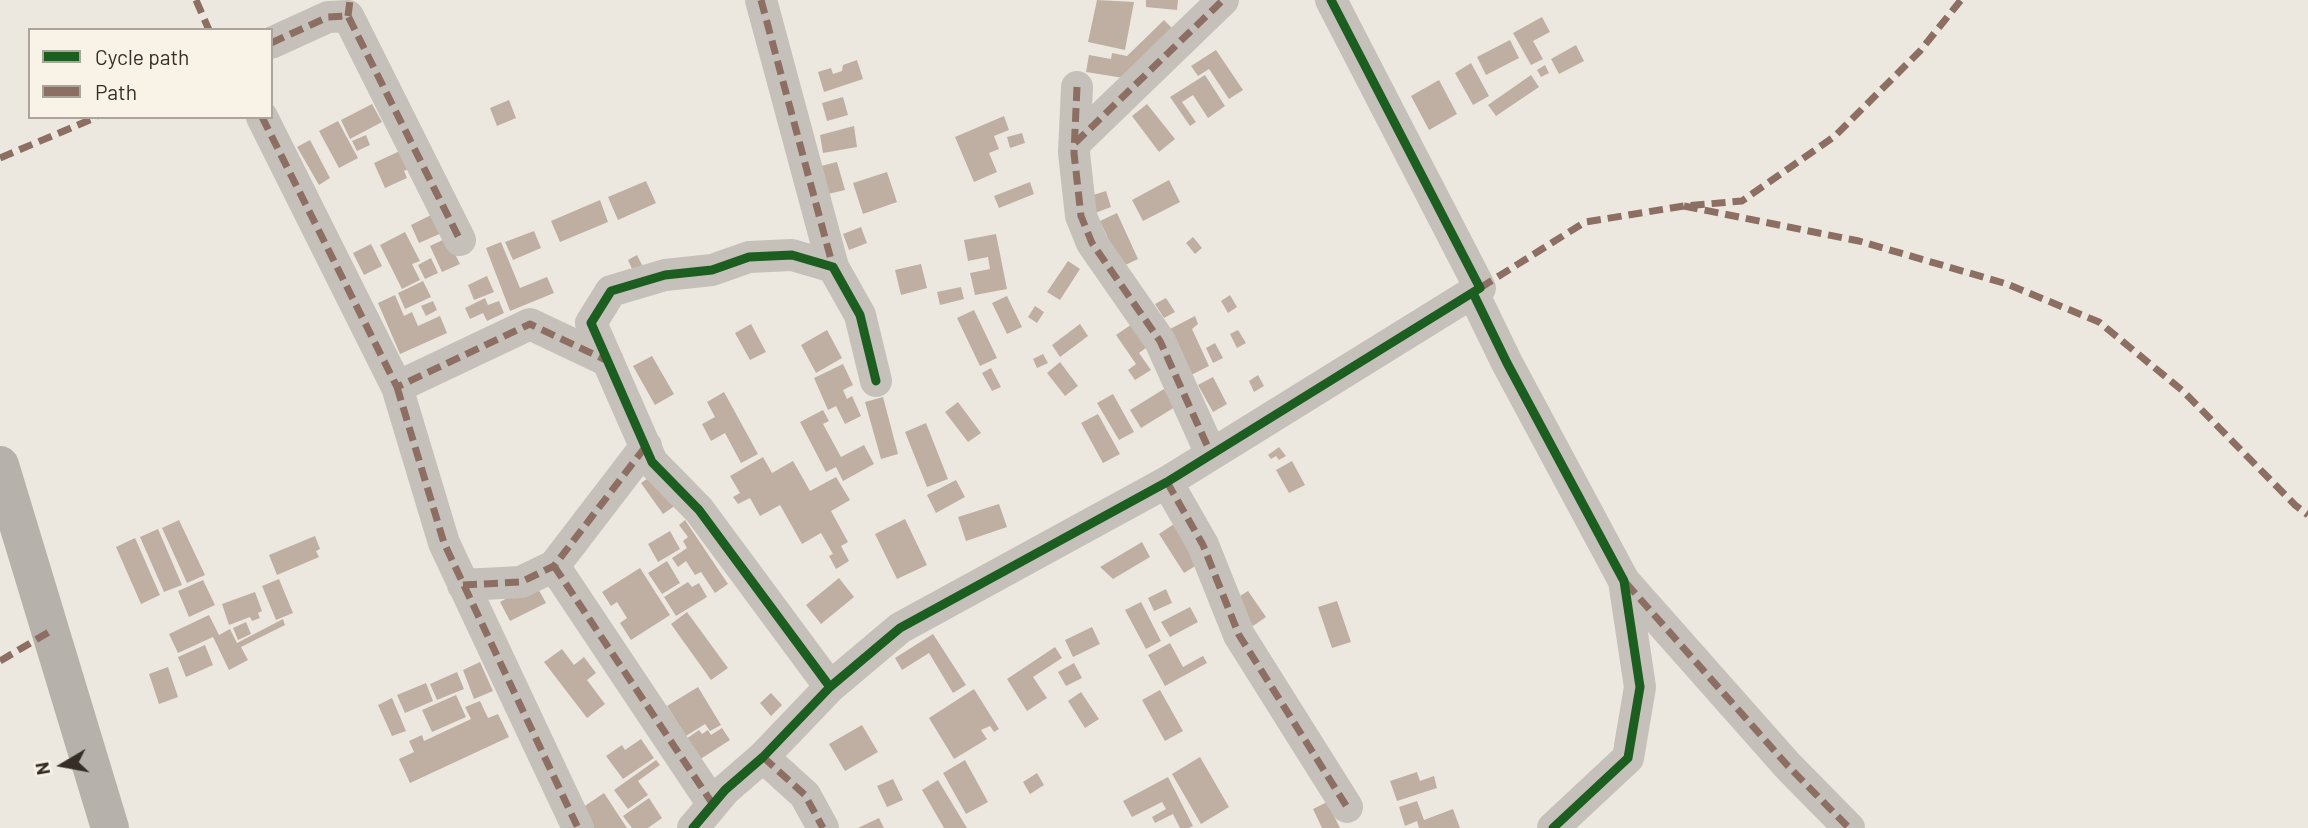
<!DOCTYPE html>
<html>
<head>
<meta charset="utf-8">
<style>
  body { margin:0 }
  #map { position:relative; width:2308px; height:828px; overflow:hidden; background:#ece8e0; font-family:Barlow,sans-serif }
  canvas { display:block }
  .legend { position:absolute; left:28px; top:28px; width:245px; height:91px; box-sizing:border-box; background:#f9f3e7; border:2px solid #aba49a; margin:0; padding:9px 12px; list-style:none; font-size:21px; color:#352e27 }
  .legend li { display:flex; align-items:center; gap:14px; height:35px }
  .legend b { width:35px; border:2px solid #aba49a }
  .north { position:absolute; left:28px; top:730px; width:70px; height:70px; -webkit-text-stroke:5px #f9f3e7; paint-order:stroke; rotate:260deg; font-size:19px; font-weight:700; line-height:28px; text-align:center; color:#352e27 }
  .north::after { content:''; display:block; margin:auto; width:24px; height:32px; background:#352e27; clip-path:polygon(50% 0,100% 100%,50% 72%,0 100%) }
</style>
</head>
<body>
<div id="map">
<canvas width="2308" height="828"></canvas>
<ul class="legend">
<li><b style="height:9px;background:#1b5e20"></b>Cycle path</li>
<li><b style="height:9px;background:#8d6e63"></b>Path</li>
</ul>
<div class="north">N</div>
</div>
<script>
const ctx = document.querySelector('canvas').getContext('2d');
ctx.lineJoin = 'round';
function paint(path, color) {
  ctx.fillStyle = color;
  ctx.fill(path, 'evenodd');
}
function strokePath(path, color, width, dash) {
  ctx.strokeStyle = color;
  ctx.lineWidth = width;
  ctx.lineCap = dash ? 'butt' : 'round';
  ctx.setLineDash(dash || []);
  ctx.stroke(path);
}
const building = new Path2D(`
  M1097,0l37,2 -9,48 -37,-8z
  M1146,0h32l-1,10 -31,-3z
  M1542,17l8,15 -17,9 10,18 -12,6 -18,-32z
  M1164,20l13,13 -47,46 -44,-7 3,-17 22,4 1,-6 15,3z
  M1510,40l9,18 -33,17 -9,-18z
  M1576,45l8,16 -25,13 -8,-15z
  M1216,50l27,40 -14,9 -20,-30 -11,7 -7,-10z
  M857,60l6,19 -39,13 -6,-20 13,-4 2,6 9,-3 1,-6z
  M1471,63l18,33 -16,9 -18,-32z
  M1545,65l4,8 -8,4 -4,-7z
  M1205,75l20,31 -17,12 -15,-23 -11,7 14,20 -6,4 -20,-29z
  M1531,75l8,12 -43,29 -8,-11z
  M1439,80l18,34 -28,16 -18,-34z
  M843,97l5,18 -21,6 -5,-18z
  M509,100l7,18 -19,8 -7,-18z
  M372,104l10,18 -32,17 -9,-19z
  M1147,104l28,35 -16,13 -27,-36z
  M1004,116l5,14 -15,6 5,13 -10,4 8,19 -23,10 -19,-45z
  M338,121l20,37 -19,10 -20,-37z
  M854,126l3,21 -34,6 -3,-18z
  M1022,133l3,10 -15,5 -3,-11z
  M366,135l4,10 -13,6 -5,-10z
  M310,140l20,38 -11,7 -22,-38z
  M404,149l8,18 -8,4 3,7 -22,10 -11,-25z
  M837,162l8,28 -17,4 -7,-28z
  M887,172l10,30 -34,12 -10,-31z
  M1169,180l11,22 -37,19 -11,-21z
  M646,181l10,22 -38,17 -10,-23z
  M1030,182l4,12 -35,14 -5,-12z
  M1106,191l5,16 -16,6 -5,-17z
  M600,200l8,22 -48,20 -9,-21z
  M435,213l9,19 -25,11 -8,-18z
  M1117,213l21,46 -17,8 -21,-46z
  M861,227l6,16 -18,7 -6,-16z
  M534,231l7,17 -28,12 -8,-18z
  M405,232l15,29 -8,3 8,16 -18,9 -22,-44z
  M996,234l11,55 -32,6 -5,-22 20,-4 -2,-12 -20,4 -4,-21z
  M1193,237l9,11 -7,6 -9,-11z
  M447,238l13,26 -18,8 -12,-26z
  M501,242l19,46 27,-11 7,16 -44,18 -24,-63z
  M371,244l11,22 -18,9 -11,-22z
  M637,255l6,12 -10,4 -5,-11z
  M431,258l7,15 -13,6 -7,-14z
  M1068,261l12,8 -20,31 -13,-8z
  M921,264l6,24 -26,7 -6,-25z
  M487,276l7,16 -20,8 -6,-15z
  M423,281l8,16 -26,12 -7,-16z
  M961,287l3,12 -24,6 -3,-13z
  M395,295l9,21 8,-4 6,14 22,-10 7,17 -47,21 -22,-51z
  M1230,295l7,12 -9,6 -7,-12z
  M1007,296l15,31 -15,7 -15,-31z
  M485,298l3,7 11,-4 5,12 -17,8 -4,-8 -13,6 -5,-11z
  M1166,298l9,14 -11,6 -9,-14z
  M433,301l4,9 -11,6 -5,-10z
  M1035,306l9,6 -7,11 -9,-6z
  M974,310l23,48 -17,8 -23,-48z
  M1195,316l3,8 -6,5 17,37 -18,9 -21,-46z
  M1135,322l15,23 -11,8 12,17 -16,10 -7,-10 8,-6 -20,-29z
  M751,324l15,28 -16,8 -15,-27z
  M1080,324l8,12 -28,21 -8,-12z
  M827,330l15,28 -26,15 -15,-28z
  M1238,330l8,13 -9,5 -7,-14z
  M1215,343l8,15 -10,5 -7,-15z
  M1043,354l5,9 -11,5 -4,-9z
  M652,356l22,38 -19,11 -22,-39z
  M1060,362l18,24 -13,10 -18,-23z
  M843,364l10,21 -10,5 4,9 5,-3 9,20 -16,8 -9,-18 -8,4 -14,-32z
  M991,368l10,19 -9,4 -10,-18z
  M1258,375l6,11 -10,6 -5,-11z
  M1213,377l14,27 -14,8 -15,-27z
  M1164,389l11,18 -34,21 -11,-18z
  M724,392l34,62 -17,9 -16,-30 -14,8 -9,-17 13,-7 -8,-15z
  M1113,394l21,38 -15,8 -22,-37z
  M883,397l15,57 -17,5 -16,-57z
  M958,402l23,31 -13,9 -23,-30z
  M823,410l6,11 -6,3 18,33 23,-12 10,19 -31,17 -7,-14 -10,5 -26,-50z
  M1098,414l22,40 -17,9 -22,-40z
  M926,423l22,56 -21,8 -22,-55z
  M1279,447l7,9 -7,4 -3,-4 -5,3 -3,-4z
  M763,457l9,16 21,-12 17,30 26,-14 14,23 -19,11 17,31 -7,4 8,15 -13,8 -7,-13 4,-2 -12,-21 -19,11 -22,-39 -20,11 -10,-18 -12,6 -5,-7 7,-4 -10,-17z
  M1292,461l13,24 -16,8 -13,-23z
  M654,474l22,31 -13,9 -22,-31z
  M956,480l9,17 -29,16 -9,-18z
  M999,504l8,23 -41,14 -8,-24z
  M905,519l22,46 -30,14 -22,-45z
  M179,520l26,55 -18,8 -25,-55z
  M685,520l43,64 -13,9 -14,-21 -6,3 -9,-14 -8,6 -6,-9 15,-10 -4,-7 5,-4 -9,-12z
  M1174,524l26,39 -16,10 -25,-39z
  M158,529l24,56 -18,7 -24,-55z
  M670,531l10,18 -22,13 -10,-18z
  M315,536l5,13 -4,2 3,6 -42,18 -8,-20z
  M135,538l25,57 -19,9 -25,-57z
  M1142,542l8,15 -37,22 -13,-12z
  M667,561l13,22 -18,11 -14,-21z
  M640,568l30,47 -39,25 -11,-17 7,-5 -10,-16 -6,4 -9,-14z
  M839,578l15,19 -33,27 -15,-19z
  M279,579l14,34 -17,7 -14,-34z
  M203,580l12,25 -26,12 -11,-26z
  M688,582l4,5 7,-4 8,14 -31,19 -12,-19z
  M535,583l11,20 -36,18 -10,-19z
  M1166,589l6,14 -18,8 -6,-13z
  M1248,591l18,26 -13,9 -18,-27z
  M255,592l7,19 -4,2 2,5 -8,3 -2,-4 -21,8 -7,-21z
  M1337,601l14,41 -19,6 -14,-41z
  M1141,602l20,39 -15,8 -21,-39z
  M1190,607l8,15 -28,15 -9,-15z
  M687,612l41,56 -17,12 -40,-56z
  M209,615l10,20 11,-6 7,14 46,-24 2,6 -44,22 7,13 -19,10 -16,-33 -35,16 -9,-19z
  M246,622l5,12 -13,6 -5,-12z
  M1092,627l8,17 -27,13 -8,-17z
  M933,634l33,51 -13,8 -24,-40 -27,17 -7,-12z
  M1170,643l13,24 20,-11 4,7 -42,23 -17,-31z
  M205,645l8,20 -27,12 -8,-20z
  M1055,647l7,11 -29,19 14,21 -20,13 -20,-32z
  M562,649l12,16 10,-8 12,16 -9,7 18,24 -18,14 -43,-56z
  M480,662l13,29 -19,8 -11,-29z
  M1074,663l8,15 -16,8 -8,-14z
  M168,667l10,30 -19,7 -10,-30z
  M457,672l7,17 -27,11 -7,-16z
  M426,683l7,18 -28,12 -8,-18z
  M698,687l23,38 -11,6 -5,-7 -19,12 -19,-30z
  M974,689l25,40 -5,3 -4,-6 -9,4 6,9 -33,20 -25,-41z
  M1160,690l23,41 -18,10 -23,-41z
  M1081,692l18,27 -14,9 -17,-27z
  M771,693l11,12 -11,11 -11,-13z
  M456,695l10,22 -34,15 -10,-22z
  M392,698l14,33 -14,5 -14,-31z
  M480,701l8,17 10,-4 11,23 -99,46 -11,-24 15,-7 -5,-11 13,-6 2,6 47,-22 -6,-12z
  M862,725l16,27 -33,19 -16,-27z
  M722,728l8,12 -31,20 -13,-21 13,-9 3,4 6,-4 3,5z
  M641,739l13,19 -31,21 -17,-23 16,-11 3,5z
  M1200,757l29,50 -28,17 -29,-50z
  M656,760l4,5 -22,16 10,14 -20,14 -14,-19z
  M965,760l23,42 -22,12 -23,-41z
  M1417,772l3,9 14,-5 3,12 -40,13 -7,-20z
  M1037,773l7,12 -14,9 -7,-12z
  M1168,777l25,49 -4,2h-9l-7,-14 -18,9 -3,-6 14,-8 -4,-7 -30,15 -9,-16z
  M893,779l10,21 -16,7 -10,-21z
  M938,780l29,48h-23l-22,-38z
  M604,793l23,35h-36l-12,-18z
  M649,798l13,20 -14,10h-16l-9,-12z
  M1417,801l7,19 29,-11 7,19h-41l-2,-7 -12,5 -6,-19z
  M1327,802l13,26h-18l-9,-19z
  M879,818l5,10h-26z`);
const minor = new Path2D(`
  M761,0l72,267
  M271,43l57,-26 20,-1 112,224
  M1077,87l-3,66 7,63 11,27 68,98 51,113
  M262,117l135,270 133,-63 78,37
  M1075,143l148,-143
  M1473,293l34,70 117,218 16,106 -12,71 -75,70
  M397,387l47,156 134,285
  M1167,482l36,63 36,90 108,172
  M554,566l158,237
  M1625,582l163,184 61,62
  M463,585l58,-3 33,-16 92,-120
  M830,687l-131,-177 -47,-48 -61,-139 20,-32 54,-16 47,-5 37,-13 43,-2 41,12 27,48 16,66
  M763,757l42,38 18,33
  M693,828l32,-38 38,-33 67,-70 70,-59 267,-146 313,-194 -149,-288`);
const secondary = new Path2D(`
  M0,465l110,363`);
const quiet = new Path2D(`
  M196,0l13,30
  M761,0l72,267
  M348,16l2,-16
  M271,43l57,-26 20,-1 112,224
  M1077,87l-3,66 7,63 11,27 68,98 51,113
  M262,117l135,270 133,-63 78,37
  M1075,143l148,-143
  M0,158l97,-41
  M1684,206l175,35 148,43 92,38 84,69 112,114 13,10
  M1480,288l105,-66 99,-16 58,-5 93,-65 85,-85 41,-51
  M397,387l47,156 134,285
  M1167,482l36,63 36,90 108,172
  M554,566l158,237
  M1626,583l162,183 61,62
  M463,585l58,-3 33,-16 92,-120
  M0,661l49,-29
  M763,757l42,38 18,33`);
const cycleway = new Path2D(`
  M1473,293l34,70 117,218 16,106 -12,71 -75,70
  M830,687l-131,-177 -47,-48 -61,-139 20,-32 54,-16 47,-5 37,-13 43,-2 41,12 27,48 16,66
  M693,828l32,-38 38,-33 67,-70 70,-59 267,-146 313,-194 -149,-288`);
paint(building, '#bfafa2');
strokePath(minor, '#c5c0b9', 32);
strokePath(secondary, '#b6b1aa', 38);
strokePath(quiet, '#8d6e63', 7, [14, 7]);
strokePath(cycleway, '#1b5e20', 9);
</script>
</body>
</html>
